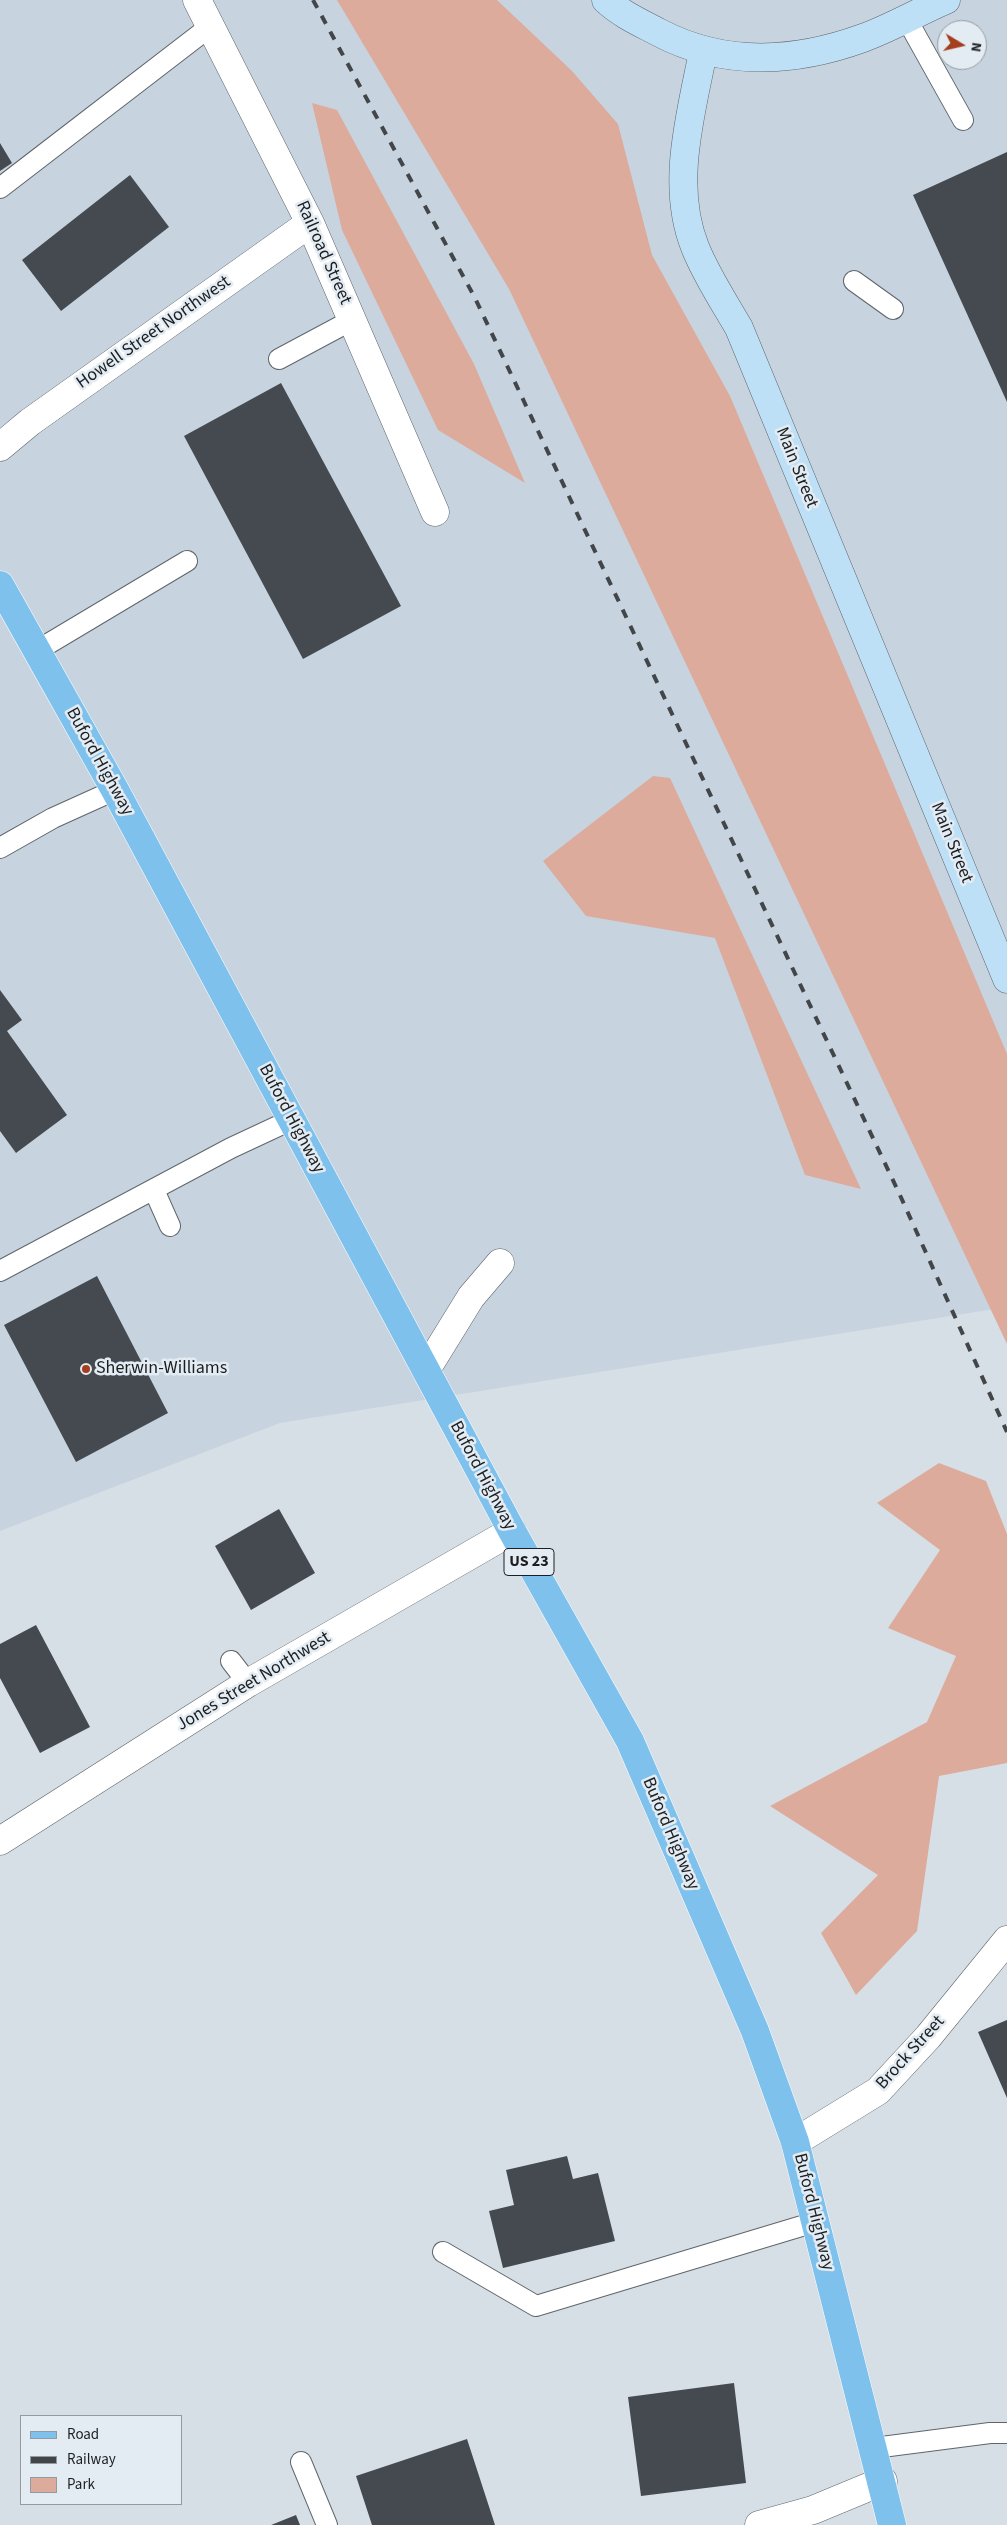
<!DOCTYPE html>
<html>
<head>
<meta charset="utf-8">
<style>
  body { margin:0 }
  #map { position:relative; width:1007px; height:2525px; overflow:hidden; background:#d7dfe6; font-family:"Source Sans 3",sans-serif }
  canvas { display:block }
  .legend { position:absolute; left:20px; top:2415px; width:162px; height:90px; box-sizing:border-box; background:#e4ecf3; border:1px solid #949a9f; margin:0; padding:6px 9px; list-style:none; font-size:15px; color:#1c1f21 }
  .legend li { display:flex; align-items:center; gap:10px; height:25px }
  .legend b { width:25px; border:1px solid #949a9f }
  .north { position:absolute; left:937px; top:20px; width:50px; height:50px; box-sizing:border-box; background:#e4ecf3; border:1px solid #949a9f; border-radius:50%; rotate:99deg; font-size:14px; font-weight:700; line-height:20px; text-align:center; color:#1c1f21 }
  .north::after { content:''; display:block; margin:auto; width:18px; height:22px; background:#a53e1c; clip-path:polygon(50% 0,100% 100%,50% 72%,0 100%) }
</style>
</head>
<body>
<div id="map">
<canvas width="1007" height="2525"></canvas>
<ul class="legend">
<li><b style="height:6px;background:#7ec1ec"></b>Road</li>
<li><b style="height:6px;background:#424649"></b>Railway</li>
<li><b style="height:14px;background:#dcab9c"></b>Park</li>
</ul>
<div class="north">N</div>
</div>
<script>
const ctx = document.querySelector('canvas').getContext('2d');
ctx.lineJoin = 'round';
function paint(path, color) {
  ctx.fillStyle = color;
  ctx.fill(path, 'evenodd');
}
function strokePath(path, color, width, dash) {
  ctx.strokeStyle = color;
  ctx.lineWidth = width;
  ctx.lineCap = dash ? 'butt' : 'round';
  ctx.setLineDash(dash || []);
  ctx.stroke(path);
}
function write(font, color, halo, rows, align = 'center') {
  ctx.font = font + ' "Source Sans 3",sans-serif';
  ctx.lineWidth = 5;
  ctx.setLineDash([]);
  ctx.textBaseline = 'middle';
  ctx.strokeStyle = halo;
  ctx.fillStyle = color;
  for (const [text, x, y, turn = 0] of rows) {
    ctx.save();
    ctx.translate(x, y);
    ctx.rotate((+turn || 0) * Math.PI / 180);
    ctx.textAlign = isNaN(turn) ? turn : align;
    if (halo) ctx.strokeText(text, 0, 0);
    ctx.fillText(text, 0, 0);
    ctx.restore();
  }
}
const built = new Path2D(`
  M0,0h1007v1307l-727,116 -280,108zM947,30h30v30h-30z`);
const green = new Path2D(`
  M337,0h160l75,71 46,53 34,131 78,141 277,658v290l-498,-1055z
  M312,103l25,7 137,254 51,119 -87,-53 -96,-200z
  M653,776l17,2 191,411 -56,-14 -90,-237 -129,-22 -43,-55z
  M939,1463l47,18 21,53v229l-68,13 -22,155 -61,64 -35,-62 57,-58 -108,-69 157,-84 29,-66 -68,-28 52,-78 -63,-47z`);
const building = new Path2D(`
  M0,143l12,20 -12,8z
  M1007,152v250l-94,-207z
  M130,175l39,52 -108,84 -39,-51z
  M281,383l120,223 -98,53 -119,-223z
  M0,990l22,30 -15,11 60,84 -51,38 -16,-22z
  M97,1276l71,137 -92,49 -72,-137z
  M279,1509l36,64 -64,37 -36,-64z
  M36,1625l54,102 -50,26 -40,-75v-34z
  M1007,2020v78l-29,-66z
  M567,2156l6,23 25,-6 17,68 -112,27 -14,-57 25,-6 -8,-35z
  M734,2383l12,100 -105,13 -13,-99z
  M467,2439l28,86h-123l-16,-49z
  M296,2515l4,10h-29z`);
const lane = new Path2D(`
  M906,18l57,102
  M0,188l212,-163
  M854,281l39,28
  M279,359l73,-39
  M38,650l149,-89
  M0,848l53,-30 62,-28
  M154,1190l16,36
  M0,1271l231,-123 60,-28
  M231,1661l17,22
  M443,2252l93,54 279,-84
  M874,2448l116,-15h17
  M301,2462l26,63`);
const street = new Path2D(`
  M197,0l113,223 125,289
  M0,447l30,-25 280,-199
  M426,1370l45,-73 29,-34
  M0,1841l248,-158 264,-152
  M795,2142l83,-51 50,-54 79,-97
  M759,2525l54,-15 70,-29`);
const secondary = new Path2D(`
  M606,0c15,14 33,22 52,32 66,35 136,31 205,6 28,-10 55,-26 83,-38
  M703,52c-12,62 -33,133 -8,195 11,28 29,55 44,81l268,651`);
const primary = new Path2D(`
  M0,585l115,205 397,741 118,210 125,290 40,111 97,383`);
const rail = new Path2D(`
  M313,0l162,298 424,895 108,239`);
const markers = [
  [86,1369,5,"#a53e1c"]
];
const shields = [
  [529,1562,50]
];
const shieldNames = [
  ["US 23",529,1562]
];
const streetNames = [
  ["Railroad Street",323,253,66],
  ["Howell Street Northwest",154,333,-35],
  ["Main Street",796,468,68],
  ["Buford Highway",99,762,61],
  ["Main Street",951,843,68],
  ["Buford Highway",291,1119,62],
  ["Buford Highway",482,1476,62],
  ["Jones Street Northwest",254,1682,-31],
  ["Buford Highway",670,1834,67],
  ["Brock Street",911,2053,-48],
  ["Buford Highway",813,2212,76]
];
const poiNames = [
  ["Sherwin-Williams",96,1369]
];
paint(built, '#c7d4e0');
paint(green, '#dcab9c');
paint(building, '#444a50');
strokePath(lane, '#5f666b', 22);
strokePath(street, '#5f666b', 29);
strokePath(secondary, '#5f666b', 29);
strokePath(primary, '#fff', 29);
strokePath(lane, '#fff', 20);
strokePath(street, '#fff', 28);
strokePath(secondary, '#bee0f6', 28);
strokePath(primary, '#7ec1ec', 28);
strokePath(rail, '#424649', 4, [9, 9]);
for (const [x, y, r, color] of markers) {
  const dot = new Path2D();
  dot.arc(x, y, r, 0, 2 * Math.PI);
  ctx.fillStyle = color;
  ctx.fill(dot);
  strokePath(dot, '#e4ecf3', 2);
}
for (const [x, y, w] of shields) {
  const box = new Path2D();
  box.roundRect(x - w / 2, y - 13.5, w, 27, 4);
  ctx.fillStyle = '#e4ecf3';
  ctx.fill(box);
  strokePath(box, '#1c1f21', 1);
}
write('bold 16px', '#1c1f21', null, shieldNames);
write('18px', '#1c1f21', '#e4ecf3', streetNames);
write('18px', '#1c1f21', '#e4ecf3', poiNames, 'left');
</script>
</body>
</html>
